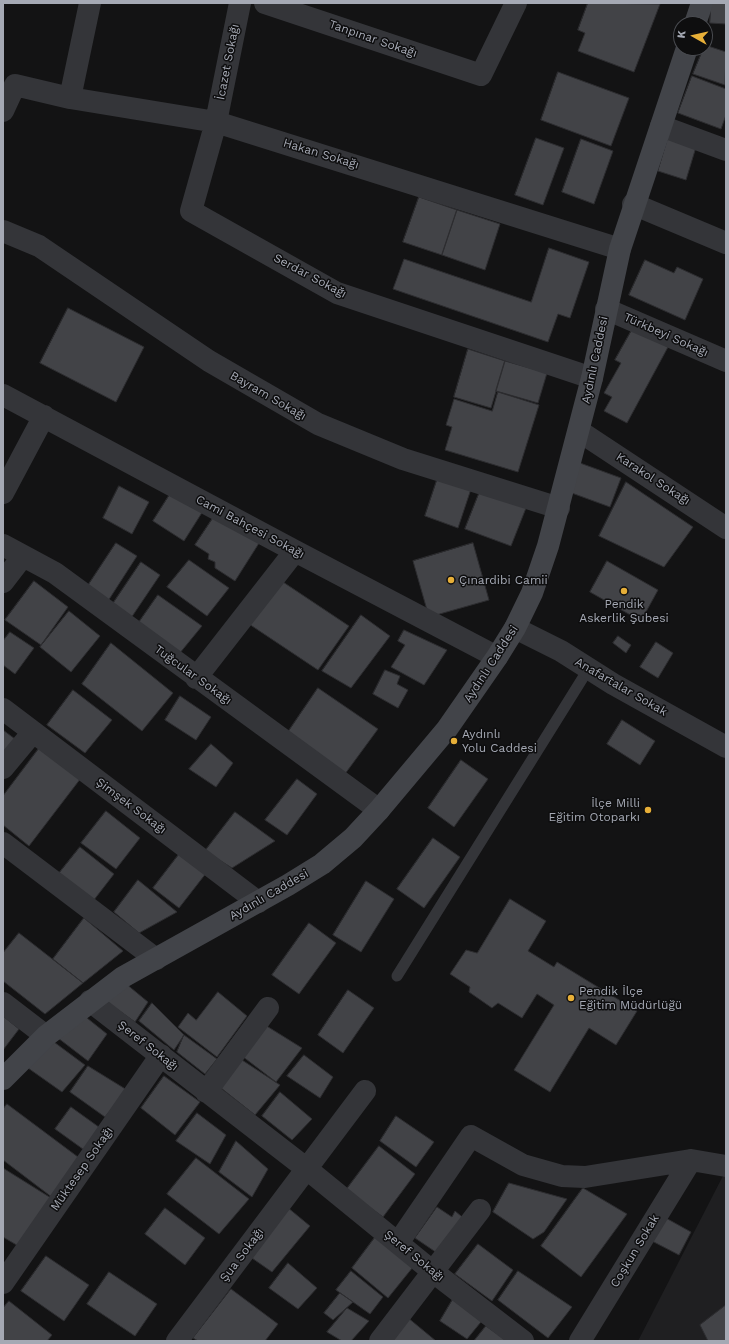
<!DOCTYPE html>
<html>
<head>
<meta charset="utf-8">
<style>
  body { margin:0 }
  #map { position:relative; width:729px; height:1344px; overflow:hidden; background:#131314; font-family:"Work Sans",sans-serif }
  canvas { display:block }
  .frame { position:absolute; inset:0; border:4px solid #a5a9b4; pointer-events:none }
  .north { position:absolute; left:673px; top:16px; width:40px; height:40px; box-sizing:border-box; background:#0e0e0f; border:1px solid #4a4c51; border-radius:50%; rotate:278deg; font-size:11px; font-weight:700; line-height:16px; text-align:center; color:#a5a9b4 }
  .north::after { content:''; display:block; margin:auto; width:14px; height:18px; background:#e7af38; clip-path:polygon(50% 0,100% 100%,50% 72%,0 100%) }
</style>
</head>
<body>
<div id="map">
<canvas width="729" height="1344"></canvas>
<div class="frame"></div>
<div class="north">K</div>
</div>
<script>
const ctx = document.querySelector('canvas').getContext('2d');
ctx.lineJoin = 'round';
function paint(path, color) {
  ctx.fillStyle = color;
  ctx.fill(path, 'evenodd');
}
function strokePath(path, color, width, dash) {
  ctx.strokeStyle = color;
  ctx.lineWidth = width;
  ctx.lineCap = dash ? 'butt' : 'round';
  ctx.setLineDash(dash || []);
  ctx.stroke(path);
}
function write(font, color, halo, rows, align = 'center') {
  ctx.font = font + ' "Work Sans",sans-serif';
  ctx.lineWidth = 3;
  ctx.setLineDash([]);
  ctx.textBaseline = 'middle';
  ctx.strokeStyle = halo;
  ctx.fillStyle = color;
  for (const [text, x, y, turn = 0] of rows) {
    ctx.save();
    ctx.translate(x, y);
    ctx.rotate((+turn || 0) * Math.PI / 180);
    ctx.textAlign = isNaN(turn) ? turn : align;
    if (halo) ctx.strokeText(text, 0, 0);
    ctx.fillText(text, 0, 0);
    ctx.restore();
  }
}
const built = new Path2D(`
  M726,1170v171h-88z`);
const building = new Path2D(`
  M588,3l72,1 -26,68 -56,-21 7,-18 -7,-3z
  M711,3h15v21l-16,-1z
  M705,45l21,7 -1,33 -32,-11z
  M558,72l71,26 -18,48 -70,-26z
  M692,76l34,13v26l-5,14 -43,-16z
  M536,138l28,10 -21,57 -28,-10z
  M668,138l28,9 -10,33 -28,-9z
  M581,139l32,12 -19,53 -32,-12z
  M419,197l38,13 -15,45 -39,-13z
  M457,210l43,14 -15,46 -43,-15z
  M549,248l40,14 -19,56 -12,-4 -10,28 -155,-53 11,-30 127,43z
  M645,260l29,13 3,-6 26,12 -18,41 -56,-25z
  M68,308l76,39 -28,55 -76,-39z
  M633,328l35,19 -41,76 -23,-12 8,-14 -8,-4 17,-30 -6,-3z
  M468,349l37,12 -14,47 -37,-11z
  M505,361l42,12 -9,30 -42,-12z
  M498,392l41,13 -21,67 -73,-22 7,-23 -6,-2 8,-26 38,12z
  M580,463l41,15 -11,29 -41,-15z
  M438,477l33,12 -13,39 -33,-12z
  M626,482l67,45 -29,40 -65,-31z
  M119,486l30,16 -17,32 -29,-16z
  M172,491l31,20 -19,30 -31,-20z
  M480,491l46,17 -15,38 -46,-17z
  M217,512l44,28 -26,41 -20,-13v-6l-7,-3 1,-5 -14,-9z
  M116,543l21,13 -29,45 -21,-14z
  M473,543l16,57 -60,17 -16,-56z
  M189,560l40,28 -22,28 -40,-29z
  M607,561l51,29 -17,31 -51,-29z
  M141,562l19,13 -29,43 -19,-13z
  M280,580l69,46 -31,44 -69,-46z
  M34,581l34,26 -27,38 -36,-25z
  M158,595l44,31 -23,28 -42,-29z
  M69,611l31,25 -29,36 -31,-25z
  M361,615l29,21 -39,52 -29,-17z
  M404,630l43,20 -23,35 -33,-18 14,-22 -7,-4z
  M10,632l24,16 -19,26 -12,-9v-24z
  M618,636l13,9 -5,8 -13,-10z
  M656,642l17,11 -15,25 -18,-11z
  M111,643l62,50 -31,38 -60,-47z
  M385,670l15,6 -3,8 11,6 -10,18 -25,-14z
  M318,688l60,41 -36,49 -56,-43z
  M73,690l39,30 -27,33 -38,-28z
  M180,696l31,21 -15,23 -31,-20z
  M622,720l33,21 -15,24 -33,-21z
  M3,730l12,9 -12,16z
  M211,744l22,19 -17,24 -27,-18z
  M40,747l41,31 -52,68 -26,-21v-29z
  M461,760l27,19 -34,48 -26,-19z
  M297,779l20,15 -30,41 -22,-15z
  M106,811l34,27 -24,31 -35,-26z
  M235,812l40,29 -43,27 -27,-17z
  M433,838l27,19 -36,51 -27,-19z
  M80,847l34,27 -24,31 -34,-28z
  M180,853l27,19 -28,36 -26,-20z
  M138,880l39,32 -38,21 -25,-21z
  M366,881l28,18 -33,53 -28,-17z
  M510,899l36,22 -18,30 26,16 3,-5 80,49 -21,34 -27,-17 -39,64 -36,-22 40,-65 -17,-11 -15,24 -24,-15 -6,5 -23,-16 1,-5 -20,-13 16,-24 11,3z
  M84,918l39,33 -40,32 -30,-24z
  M309,923l27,20 -37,51 -27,-19z
  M19,933l64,50 -38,31 -42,-33v-28z
  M125,983l23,19 -13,20 -28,-20z
  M348,990l26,18 -31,45 -25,-18z
  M218,992l29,24 -30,41 -39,-30 10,-14 8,7z
  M152,1003l32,32 -10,15 -35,-29z
  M82,1014l25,20 -19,27 -30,-23z
  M3,1016l16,13 -16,21z
  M265,1025l37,23 -26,34 -34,-26z
  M184,1035l33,24 -12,15 -28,-22z
  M54,1042l31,23 -23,27 -34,-24z
  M304,1055l29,22 -13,21 -33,-22z
  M242,1060l38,25 -25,30 -34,-27z
  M88,1066l39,24 -22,27 -35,-25z
  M164,1076l36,26 -25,33 -34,-27z
  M280,1092l32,27 -20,21 -30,-24z
  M7,1104l75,56 -29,38 -50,-38v-51z
  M71,1107l32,23 -16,22 -32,-23z
  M197,1113l29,22 -16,29 -34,-23z
  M396,1116l38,26 -18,25 -36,-26z
  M236,1141l32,28 -16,28 -33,-25z
  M379,1146l36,28 -32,43 -37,-27z
  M196,1158l53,41 -30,35 -52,-40z
  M3,1168l48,30 -31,49 -17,-10z
  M509,1183l58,16 -23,33 -11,7 -40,-27z
  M583,1188l44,26 -46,63 -40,-31z
  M287,1207l23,19 -38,46 -23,-16z
  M437,1207l15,10 3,-6 12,10 -24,36 -28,-19z
  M165,1208l40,30 -20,27 -40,-31z
  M664,1217l27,15 -12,23 -27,-14z
  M376,1236l37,31 -25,31 -36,-30z
  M478,1244l35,26 -21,31 -37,-27z
  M46,1256l43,29 -25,36 -43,-30z
  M288,1263l29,25 -19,21 -29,-21z
  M351,1271l32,26 -13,17 -34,-24z
  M518,1271l54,36 -24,31 -50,-38z
  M109,1272l48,32 -22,32 -48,-32z
  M231,1289l47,35 -13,17h-67l-5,-3z
  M340,1293l13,9 -20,18 -9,-7z
  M453,1299l32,18 -18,22 -27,-18z
  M9,1301l43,34 -5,6h-44v-33z
  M726,1305v36h-18l-8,-16z
  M347,1308l22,13 -18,20h-9l-15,-9z
  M407,1317l29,24h-46z
  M486,1326l21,15h-33z`);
const service = new Path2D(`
  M397,976l192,-308`);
const minor = new Path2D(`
  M240,3l-24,119 -25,89 146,82 255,85
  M265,3l216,72 35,-72
  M70,98l20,-95
  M3,111l12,-26 55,13 146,24 404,127
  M661,126l65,24
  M633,204l93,39
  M3,231l36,15 170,115 109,63 85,35 156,49
  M606,309l120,52
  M3,395l292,156 202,106
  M579,431l147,97
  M3,493l41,-77
  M3,545l52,28 324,237
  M3,582l20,-26
  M515,628l46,23 52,33 113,63
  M196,678l99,-127
  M3,709l255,193
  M3,768l30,-36
  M3,843l153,116
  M90,1001l217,168 125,102 91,70
  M3,1003l43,33
  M206,1092l62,-84
  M398,1243l73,-107 52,29 39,11 23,1 106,-17 35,6
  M3,1283l158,-228
  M177,1341l188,-250
  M380,1341l100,-131
  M580,1341l111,-181`);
const secondary = new Path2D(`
  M695,24l7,-21
  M3,1079l43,-43 77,-59 165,-92 34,-21 31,-26 26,-28 68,-81 50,-72 18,-29 17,-35 16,-47 44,-168 28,-129 67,-201`);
const markers = [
  [451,580,4,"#e7af38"],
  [624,591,4,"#e7af38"],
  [454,741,4,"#e7af38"],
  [648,810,4,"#e7af38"],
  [571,998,4,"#e7af38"]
];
const streetNames = [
  ["Tanpınar Sokağı",373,39,19],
  ["İcazet Sokağı",228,62,-79],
  ["Hakan Sokağı",321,154,17],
  ["Serdar Sokağı",310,276,28],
  ["Türkbeyi Sokağı",666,335,24],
  ["Aydınlı Caddesi",595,360,-78],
  ["Bayram Sokağı",268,396,30],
  ["Karakol Sokağı",653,479,33],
  ["Cami Bahçesi Sokağı",250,527,28],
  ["Aydınlı Caddesi",491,664,-57],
  ["Tuğcular Sokağı",193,675,36],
  ["Anafartalar Sokak",621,687,30],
  ["Şimşek Sokağı",131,806,37],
  ["Aydınlı Caddesi",269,895,-30],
  ["Şeref Sokağı",148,1046,38],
  ["Müktesep Sokağı",82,1169,-55],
  ["Coşkun Sokak",635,1251,-59],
  ["Şua Sokağı",242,1255,-53],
  ["Şeref Sokağı",414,1256,39]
];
const poiNames = [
  ["Çınardibi Camii",459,580],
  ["Pendik",624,604,"center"],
  ["Askerlik Şubesi",624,618,"center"],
  ["Aydınlı",462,734],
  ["Yolu Caddesi",462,748],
  ["İlçe Milli",640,803,"right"],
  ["Eğitim Otoparkı",640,817,"right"],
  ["Pendik İlçe",579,991],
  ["Eğitim Müdürlüğü",579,1005]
];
paint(built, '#1f1f21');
paint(building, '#424347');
strokePath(building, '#2d2d30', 1);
strokePath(service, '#343539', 11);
strokePath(minor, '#343539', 22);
strokePath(secondary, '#424449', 22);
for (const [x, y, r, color] of markers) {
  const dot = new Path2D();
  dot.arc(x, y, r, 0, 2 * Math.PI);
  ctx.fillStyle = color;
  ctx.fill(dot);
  strokePath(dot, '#0e0e0f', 1.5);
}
write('12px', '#a5a9b4', '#0e0e0f', streetNames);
write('12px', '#a5a9b4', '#0e0e0f', poiNames, 'left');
</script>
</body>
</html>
